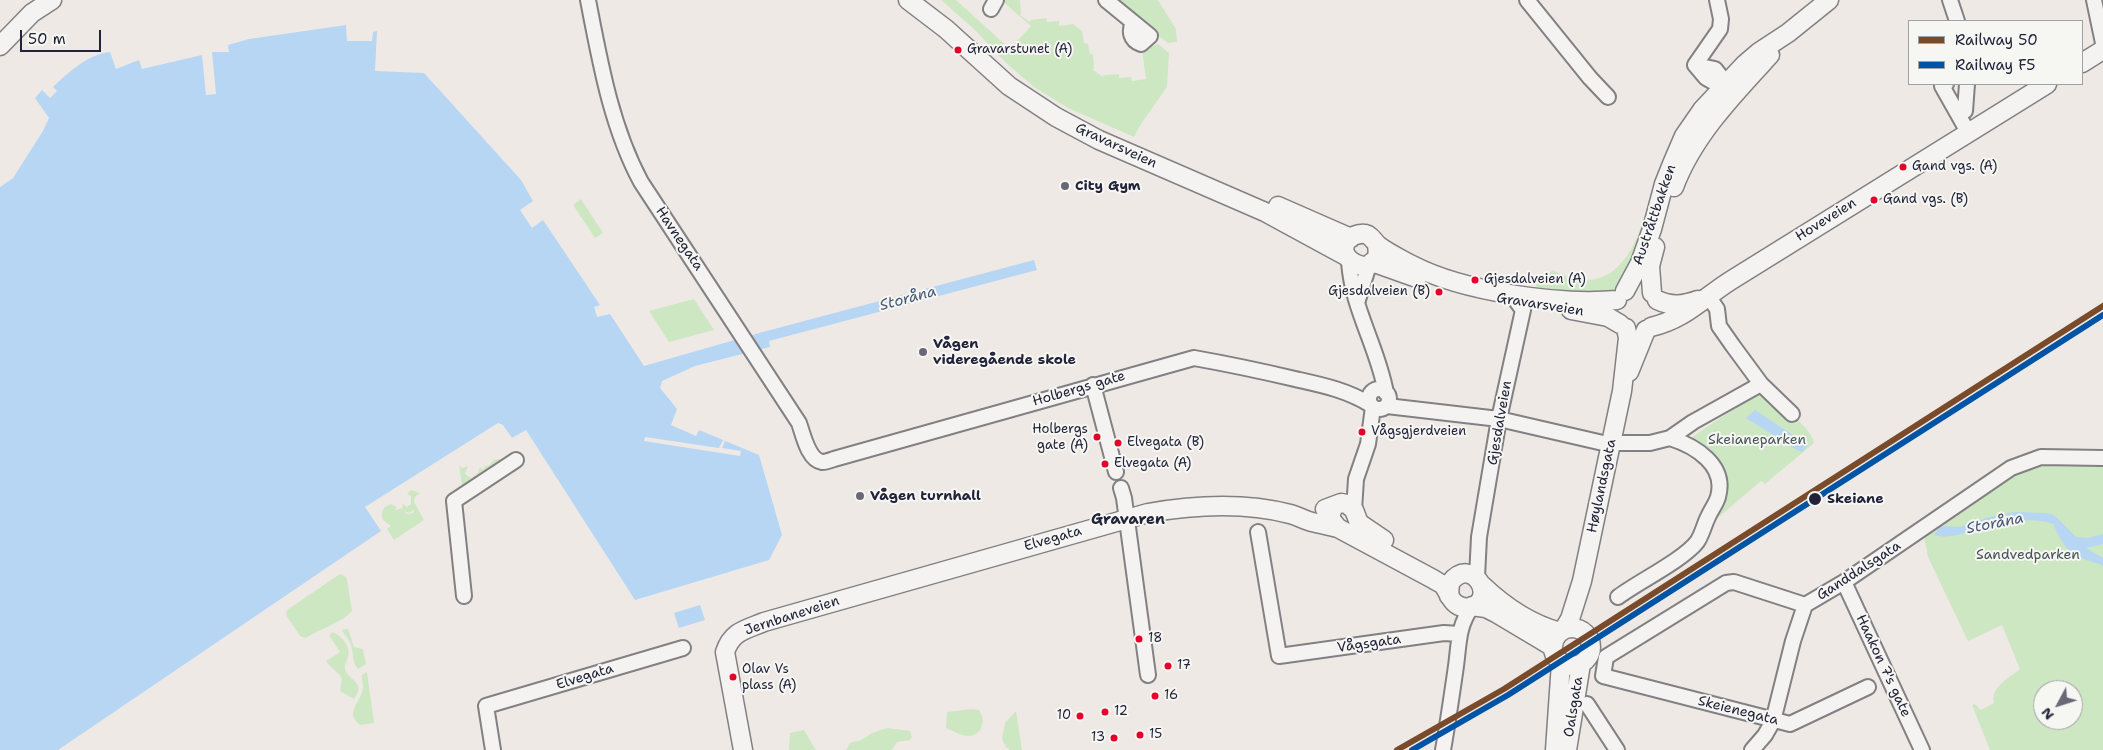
<!DOCTYPE html>
<html>
<head>
<meta charset="utf-8">
<style>
  body { margin:0 }
  #map { position:relative; width:2103px; height:750px; overflow:hidden; background:#efe9e6; font-family:"Shantell Sans",sans-serif }
  canvas { display:block }
  .legend { position:absolute; left:1908px; top:20px; width:175px; height:65px; box-sizing:border-box; background:#f6f6f2; border:1px solid #a1a1a9; margin:0; padding:6px 9px; list-style:none; font-size:15px; color:#22223b }
  .legend li { display:flex; align-items:center; gap:10px; height:25px }
  .legend b { width:25px; border:1px solid #a1a1a9 }
  .north { position:absolute; left:2033px; top:680px; width:50px; height:50px; box-sizing:border-box; background:#f6f6f2; border:1px solid #a1a1a9; border-radius:50%; rotate:230deg; font-size:14px; font-weight:700; line-height:20px; text-align:center; color:#22223b }
  .north::after { content:''; display:block; margin:auto; width:18px; height:22px; background:#6a6877; clip-path:polygon(50% 0,100% 100%,50% 72%,0 100%) }
  .scale { position:absolute; left:20px; top:30px; width:81px; height:22px; box-sizing:border-box; border:2px solid #22223b; border-top:0; padding-left:6px; font-size:15px; line-height:18px; white-space:nowrap; color:#22223b; -webkit-text-stroke:4px #f6f6f2; paint-order:stroke }
</style>
</head>
<body>
<div id="map">
<canvas width="2103" height="750"></canvas>
<ul class="legend">
<li><b style="height:6px;background:#7a4b2a"></b>Railway 50</li>
<li><b style="height:6px;background:#0054a6"></b>Railway F5</li>
</ul>
<div class="north">N</div>
<div class="scale">50 m</div>
</div>
<script>
const ctx = document.querySelector('canvas').getContext('2d');
ctx.lineJoin = 'round';
function paint(path, color) {
  ctx.fillStyle = color;
  ctx.fill(path, 'evenodd');
}
function strokePath(path, color, width, dash) {
  ctx.strokeStyle = color;
  ctx.lineWidth = width;
  ctx.lineCap = dash ? 'butt' : 'round';
  ctx.setLineDash(dash || []);
  ctx.stroke(path);
}
function write(font, color, halo, rows, align = 'center') {
  ctx.font = font + ' "Shantell Sans",sans-serif';
  ctx.lineWidth = 4;
  ctx.setLineDash([]);
  ctx.textBaseline = 'middle';
  ctx.strokeStyle = halo;
  ctx.fillStyle = color;
  for (const [text, x, y, turn = 0] of rows) {
    ctx.save();
    ctx.translate(x, y);
    ctx.rotate((+turn || 0) * Math.PI / 180);
    ctx.textAlign = isNaN(turn) ? turn : align;
    if (halo) ctx.strokeText(text, 0, 0);
    ctx.fillText(text, 0, 0);
    ctx.restore();
  }
}
const green = new Path2D(`
  M941,0h15l54,49 21,-23 -30,-26h19l1,13 -1,2 10,7 1,-2 15,-2 1,4 12,-1v5l14,-2 9,7 2,12 4,1 2,10h3l1,14 -1,2 10,7 1,-2 15,-1v4l12,-1 1,4 14,-2 -4,-29 16,-6 11,9 -2,34 -26,37 -7,13 -66,-29 -34,-21 -29,-25 -31,-33z
  M1112,0h46l18,29 1,13 -9,1z
  M581,199l22,34 -8,5 -22,-33z
  M1643,221l5,1c-4,16 -21,63 -36,70 -15,8 -59,1 -77,-1l2,-8 16,-13c50,28 77,-7 90,-49z
  M694,299l20,31 -45,12 -20,-31z
  M1758,393l5,2c15,11 47,29 51,48l-49,41 -4,-3 -54,46 15,-40 -33,-48z
  M500,459l3,2 -39,26 -2,-2 -3,-20 3,3 6,-2 -3,8 6,4 7,-5 1,-5 5,1 1,-3 5,-1 3,-5z
  M2060,465l43,1v284h-113l-18,-45 3,-1 6,6 13,-7c-4,-16 15,-25 26,-34l-18,-44 -34,16 -40,-84 -4,-21 91,-62 29,-8zM2043,690h30v30h-30z
  M411,490l9,3 -5,4 -1,5 10,18 -30,20 -7,-11 4,-3 -8,-6c-3,-7 0,-14 8,-16l6,3 -1,2 -3,-2 3,3 5,-2 6,6 6,-1 2,-4 -6,4 -5,-2 -2,-3 1,-4 4,3 4,-3v-8l-4,-2z
  M340,574l6,3 1,3 5,31c-12,13 -31,17 -46,27l-6,-2 -14,-21 1,-5z
  M348,629l6,18 9,2 3,15 -8,5c-7,-8 -4,-14 -7,-24 -2,-6 -6,-9 -9,-15z
  M332,632c10,4 19,14 16,25 -1,5 -4,6 -3,12 3,12 22,12 9,30l-14,-8 2,-12c-4,-8 -12,-11 -16,-18l14,-9 -11,-17z
  M367,672l7,51 -13,2c-18,-10 0,-23 2,-37 0,-4 -1,-9 -1,-13z
  M972,709l7,1c7,9 4,25 -10,26 -8,0 -16,-5 -23,-8l1,-16z
  M1016,711l6,39h-12l-4,-3 -4,-8 3,-16z
  M887,728l23,3 2,6 -2,3 -13,2 -5,8h-46l4,-7 11,-3 11,-7z
  M804,730l12,20h-27l1,-17z`);
const water = new Path2D(`
  M346,25l1,16h25l1,-9 4,-1 -2,40 49,2 97,107 12,21 -13,9 12,18 11,-8 57,85 -6,2 3,10 13,-3 34,52 115,-33 275,-73 3,10 -268,71 1,6 -75,19 -33,15 -2,7 17,21 -6,16 25,11 3,-6 60,25 23,80 -13,25 -134,40 -109,-170 -14,8 -9,-13 -5,-2 -133,84 16,24 -323,219h-58v-563l13,-9 30,-47 6,-13 -14,-20 7,-8 8,8 7,-7 -4,-4c16,-15 35,-33 57,-35l6,17 23,-9 3,9 60,-14 4,40 10,-1 -4,-42h17l-1,-7 21,-6z
  M1755,410l53,35 -6,7 -5,-2 -51,-32z
  M2015,512l31,1 8,2 22,22 12,1 15,-4v10l-17,4 17,10v8c-7,-4 -12,-4 -19,-7 -17,-5 -24,-20 -31,-35 -23,-9 -55,0 -77,6 -15,4 -28,9 -42,5l5,-7 4,-2 16,1 34,-11z
  M700,605l5,15 -26,8 -5,-15z`);
const pier = new Path2D(`
  M645,437l74,11 4,-8 2,1 -3,7 19,3 -1,5 -96,-15z`);
const minor = new Path2D(`
  M588,0c12,62 23,126 53,182l158,241c4,11 9,37 23,39 4,0 9,-2 12,-3l360,-101c34,6 67,13 101,21 27,6 52,11 76,26
  M1106,0l44,36 -9,8c-11,-4 -12,-13 -8,-22
  M1527,0l63,78 18,19
  M1950,0l7,21
  M2094,0l9,43
  M991,9l5,-9
  M1695,65l25,-36 1,-10 -4,-19
  M1695,65l20,4 17,22
  M1695,65l11,13 23,13
  M1946,84l-4,2 26,46
  M1965,111l2,-27
  M1349,260c2,47 29,87 37,133
  M1708,296l9,13 2,17 14,20 28,38 31,30
  M1357,303l12,-38
  M1093,385l23,87
  M1369 399a10 10 0 1 1 20 0a10 10 0 1 1-20 0Z
  M1387,406l112,13 104,24
  M1611,443h39l20,-5 23,-16 68,-38
  M1121,488l3,10 24,177
  M1354,510l2,-31 12,-35 5,-37
  M1258,532l21,124 165,-23 15,1
  M1477,577l2,-40 20,-118 24,-109 -6,-8
  M1844,582l78,168
  M464,596l-10,-95 62,-41
  M1618,597c20,-15 65,-37 79,-55 5,-7 7,-17 11,-25 3,-7 8,-13 10,-20 9,-32 -23,-51 -48,-59
  M1868,687l-78,37 -187,-48 3,-19 120,-74 8,-1 71,23 39,-23 167,-114 30,-11 62,1
  M1587,704l30,46
  M493,750l-7,-44 197,-58
  M1443,750c5,-28 9,-56 13,-84 3,-22 2,-41 16,-59
  M1752,750l13,-15 8,-14 20,-80 12,-36`);
const major = new Path2D(`
  M908,0l38,29 63,57 47,31 43,23 166,72 81,44
  M0,46l32,-33 20,-13
  M2082,63l21,-13
  M1674,187c19,-51 60,-93 96,-132
  M1278,206l73,32
  M1377,245c7,42 -55,11 -24,-9 5,-2 11,-3 15,-1 5,3 7,8 11,11 9,7 22,13 33,19 52,27 147,40 205,35
  M1372,262l45,16
  M1625,291l15,-28 12,-34 12,-45 8,-20 12,-28 18,-26 43,-46 14,-12 29,-19 41,-33
  M1652,293l-2,-27 5,-19
  M1657,300c15,7 27,5 41,0
  M1571,310l37,7 12,7
  M1651,327c34,-8 51,-28 79,-46l317,-197
  M1629,372l17,-42
  M1336,505l-4,5 -2,8 8,10 95,51c3,2 7,4 10,6 5,6 7,15 13,19 4,3 10,4 15,3 27,-8 1,-53 -21,-24l-1,13
  M1325,509l16,-6 6,1 7,6 5,13 25,17
  M1482,585c22,21 49,39 78,47
  M1472,606l14,2 10,5 57,34
  M1553 647a19 19 0 1 1 38 0a19 19 0 1 1-38 0Z
  M1564,629l6,-10 12,-38 40,-190 6,-53 -2,-10
  M743,750l-18,-98c7,-21 20,-22 39,-30l384,-109c46,-8 96,-11 142,1 8,2 14,6 22,8 8,2 18,4 26,6
  M1555,750l6,-87
  M1567,750l14,-86`);
const rail1 = new Path2D(`
  M1397,750l107,-61 599,-383`);
const rail2 = new Path2D(`
  M1412,750l96,-55 595,-380`);
const markers = [
  [958,50,4.5,"#e4002b"],
  [1903,167,4.5,"#e4002b"],
  [1065,186,5,"#6a6877"],
  [1874,200,4.5,"#e4002b"],
  [1475,280,4.5,"#e4002b"],
  [1439,292,4.5,"#e4002b"],
  [923,352,5,"#6a6877"],
  [1362,432,4.5,"#e4002b"],
  [1097,437,4.5,"#e4002b"],
  [1118,443,4.5,"#e4002b"],
  [1105,464,4.5,"#e4002b"],
  [860,496,5,"#6a6877"],
  [1815,499,7,"#22223b"],
  [1139,639,4.5,"#e4002b"],
  [1168,666,4.5,"#e4002b"],
  [733,677,4.5,"#e4002b"],
  [1155,696,4.5,"#e4002b"],
  [1105,712,4.5,"#e4002b"],
  [1080,716,4.5,"#e4002b"],
  [1140,735,4.5,"#e4002b"],
  [1114,738,4.5,"#e4002b"]
];
const busNames = [
  ["Gravarstunet (A)",967,50],
  ["Gand vgs. (A)",1912,167],
  ["Gand vgs. (B)",1883,200],
  ["Gjesdalveien (A)",1484,280],
  ["Gjesdalveien (B)",1430,292,"right"],
  ["Holbergs",1088,430,"right"],
  ["gate (A)",1088,446,"right"],
  ["Vågsgjerdveien",1371,432],
  ["Elvegata (B)",1127,443],
  ["Elvegata (A)",1114,464],
  ["18",1148,639],
  ["17",1177,666],
  ["Olav Vs",742,670],
  ["plass (A)",742,686],
  ["16",1164,696],
  ["12",1114,712],
  ["10",1071,716,"right"],
  ["15",1149,735],
  ["13",1105,738,"right"]
];
const streetNames = [
  ["Gravarsveien",1116,146,25],
  ["Austråttbakken",1655,215,-71],
  ["Hoveveien",1826,220,-32],
  ["Havnegata",679,239,56],
  ["Gravarsveien",1540,305,9],
  ["Holbergs gate",1079,389,-16],
  ["Gjesdalveien",1500,423,-80],
  ["Høylandsgata",1602,486,-78],
  ["Elvegata",1053,539,-16],
  ["Ganddalsgata",1859,571,-33],
  ["Jernbaneveien",792,616,-18],
  ["Vågsgata",1369,644,-8],
  ["Haakon 7's gate",1883,666,65],
  ["Elvegata",585,677,-17],
  ["Oalsgata",1574,707,-81],
  ["Skeienegata",1738,711,14]
];
const poiNames = [
  ["City Gym",1075,186],
  ["Vågen",933,344],
  ["videregående skole",933,360],
  ["Vågen turnhall",870,496]
];
const parkNames = [
  ["Skeianeparken",1757,440],
  ["Sandvedparken",2028,555]
];
const stopNames = [
  ["Skeiane",1827,499]
];
const waterNames = [
  ["Storåna",908,299,-15],
  ["Storåna",1995,524,-11]
];
const neighbourhoodNames = [
  ["Gravaren",1128,520]
];
paint(green, '#cde7c2');
paint(water, '#b6d6f4');
paint(pier, '#efe9e6');
strokePath(minor, '#838084', 18);
strokePath(major, '#838084', 21);
strokePath(minor, '#f4f3f1', 14);
strokePath(major, '#f4f3f1', 18);
strokePath(rail1, '#7a4b2a', 6);
strokePath(rail2, '#0054a6', 6);
for (const [x, y, r, color] of markers) {
  const dot = new Path2D();
  dot.arc(x, y, r, 0, 2 * Math.PI);
  ctx.fillStyle = color;
  ctx.fill(dot);
  strokePath(dot, '#f6f6f2', 2);
}
write('13px', '#22223b', '#f6f6f2', busNames, 'left');
write('14px', '#22223b', '#f6f6f2', streetNames);
write('bold 14px', '#22223b', '#f6f6f2', poiNames, 'left');
write('14px', '#465356', '#f6f6f2', parkNames);
write('bold 14px', '#22223b', '#f6f6f2', stopNames, 'left');
write('italic 15px', '#475674', '#f6f6f2', waterNames);
write('bold 15px', '#22223b', '#f6f6f2', neighbourhoodNames);
</script>
</body>
</html>
